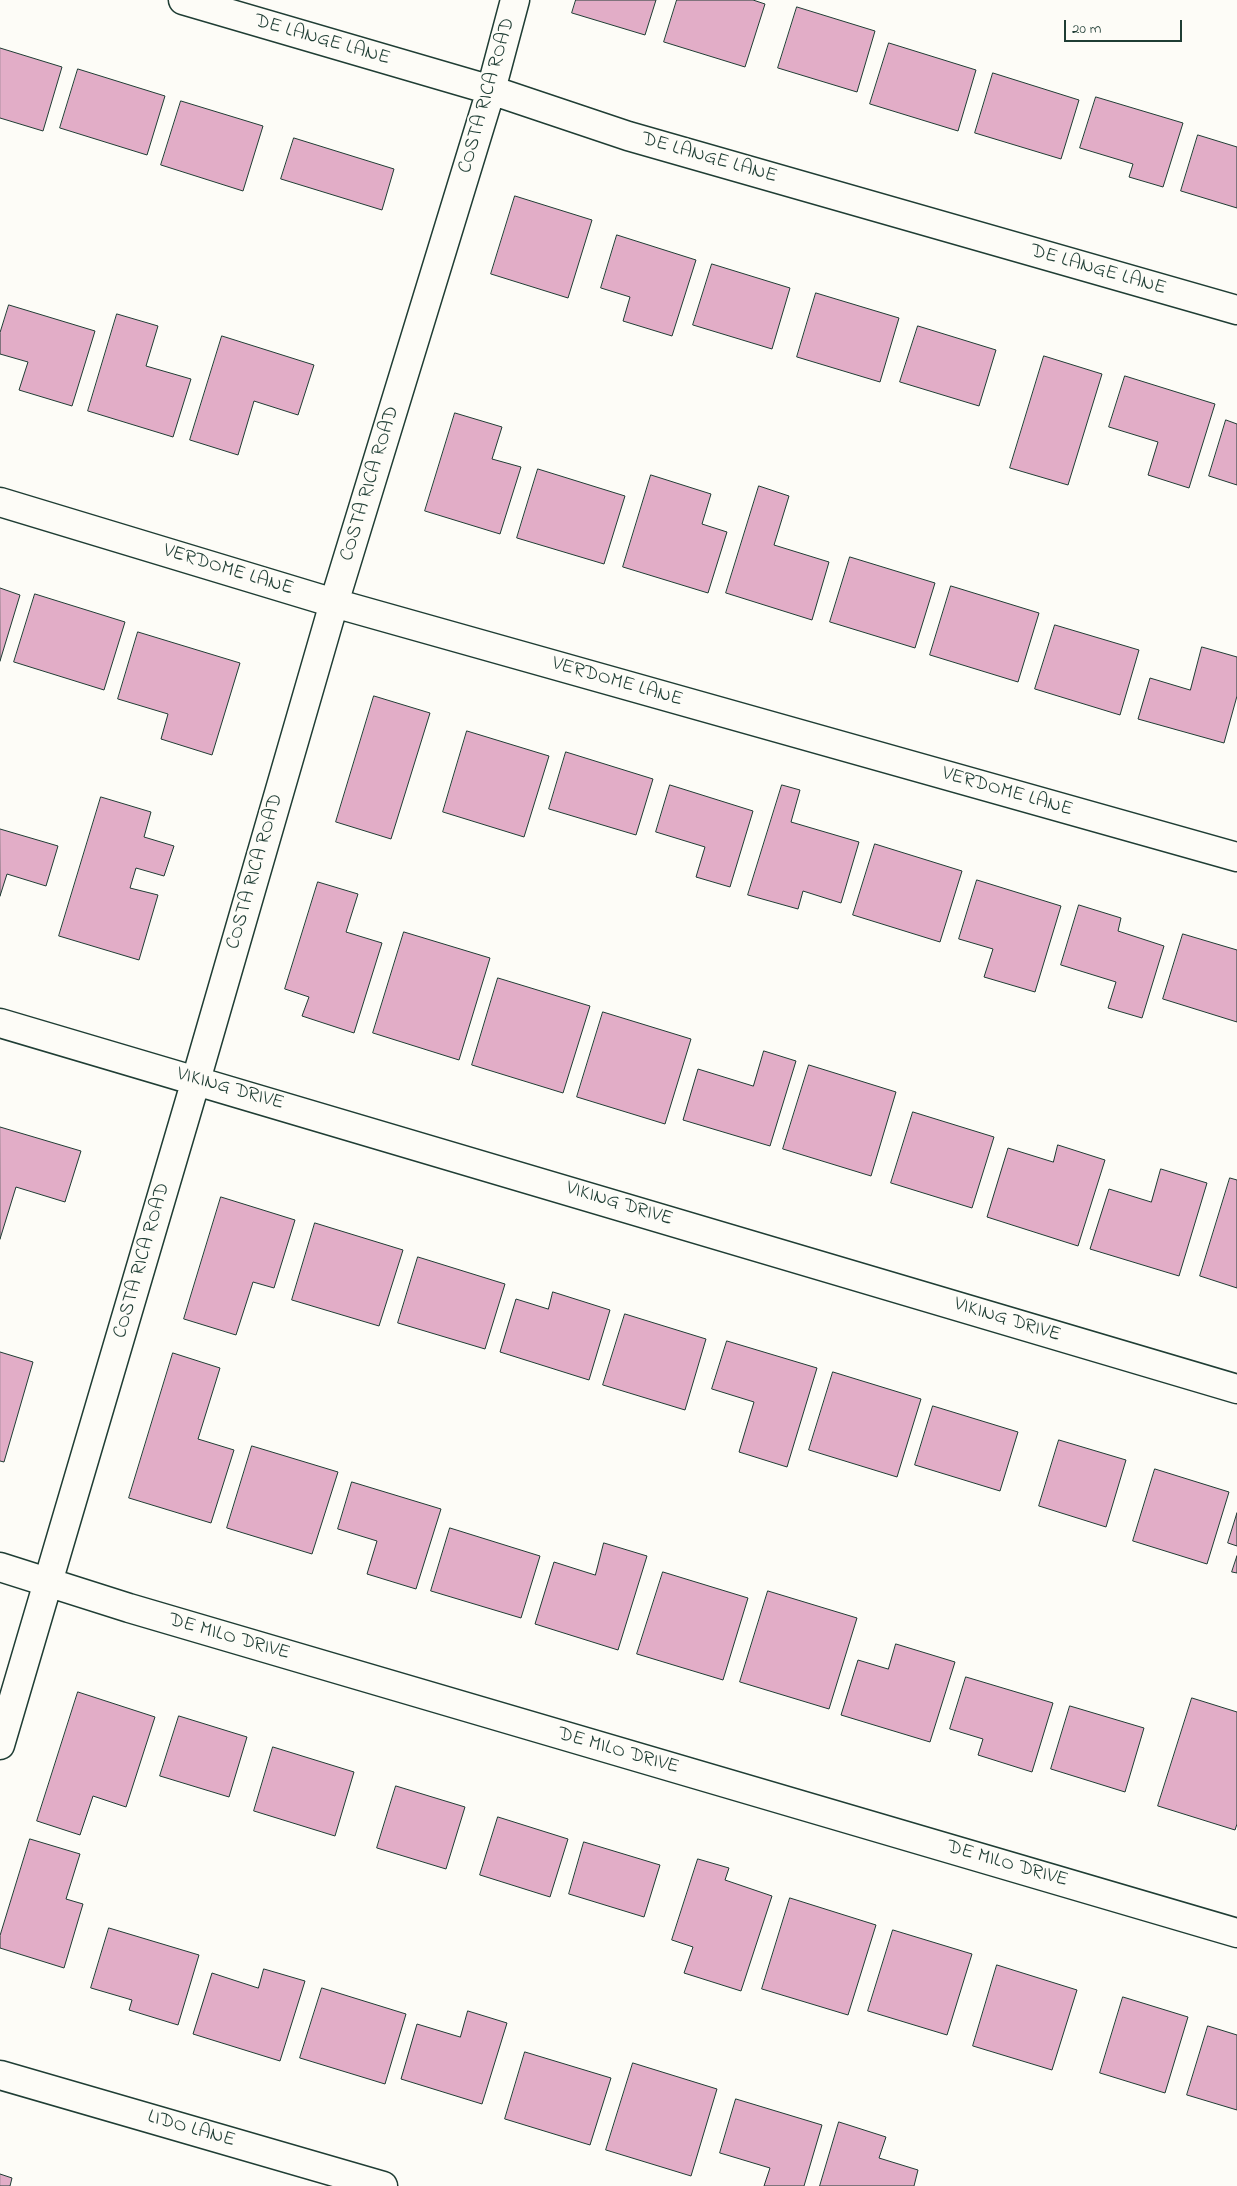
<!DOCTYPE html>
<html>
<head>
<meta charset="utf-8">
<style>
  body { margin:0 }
  #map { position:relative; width:1237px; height:2186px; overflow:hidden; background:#fdfcf7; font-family:"Indie Flower",sans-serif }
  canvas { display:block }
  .scale { position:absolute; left:1064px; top:20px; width:118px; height:22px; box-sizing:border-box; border:2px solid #1f3d34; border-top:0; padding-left:6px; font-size:15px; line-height:18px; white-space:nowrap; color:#1f3d34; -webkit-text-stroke:4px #fdfcf7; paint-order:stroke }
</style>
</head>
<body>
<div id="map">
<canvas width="1237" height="2186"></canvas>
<div class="scale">20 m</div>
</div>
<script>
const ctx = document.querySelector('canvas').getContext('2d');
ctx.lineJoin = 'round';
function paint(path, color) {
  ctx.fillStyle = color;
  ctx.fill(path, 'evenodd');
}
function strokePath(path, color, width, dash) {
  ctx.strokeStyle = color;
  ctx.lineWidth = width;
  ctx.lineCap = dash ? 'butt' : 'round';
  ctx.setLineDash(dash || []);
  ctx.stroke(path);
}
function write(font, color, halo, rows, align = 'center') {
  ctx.font = font + ' "Indie Flower",sans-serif';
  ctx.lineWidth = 4;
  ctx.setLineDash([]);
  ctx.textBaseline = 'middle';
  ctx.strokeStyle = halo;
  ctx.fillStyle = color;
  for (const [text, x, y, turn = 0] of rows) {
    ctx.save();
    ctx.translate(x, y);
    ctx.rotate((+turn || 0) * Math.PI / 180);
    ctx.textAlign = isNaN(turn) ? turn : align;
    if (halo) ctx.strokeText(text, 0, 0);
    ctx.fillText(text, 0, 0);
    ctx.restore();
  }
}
const building = new Path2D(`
  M576,0h80l-11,35 -73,-22z
  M677,0h76l12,4 -20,63 -81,-25z
  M797,7l78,24 -18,61 -79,-24z
  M889,43l87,27 -18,61 -88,-27z
  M0,48l62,19 -19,64 -43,-13z
  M78,69l87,27 -18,59 -87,-27z
  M993,73l86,27 -18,59 -86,-26z
  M1096,97l87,26 -20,64 -34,-10 4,-13 -53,-16z
  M181,101l82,25 -20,65 -82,-26z
  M1198,135l39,12v61l-56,-17z
  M294,138l100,31 -12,41 -101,-31z
  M515,196l77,24 -24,78 -77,-24z
  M617,235l79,25 -24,76 -49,-15 7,-24 -29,-9z
  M712,264l78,24 -18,61 -79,-24z
  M816,293l83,25 -19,64 -83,-25z
  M9,305l86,26 -23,75 -53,-16 9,-28 -28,-8v-21z
  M117,314l41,12 -12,40 45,13 -18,58 -85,-26z
  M918,326l78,24 -17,56 -79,-24z
  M222,336l92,29 -16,50 -44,-14 -16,54 -48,-15z
  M1044,356l58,18 -34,111 -58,-17z
  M1125,376l90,28 -26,84 -41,-13 10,-33 -49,-15z
  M455,413l47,14 -10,32 29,8 -21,67 -75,-23z
  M1226,420l11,4v61l-28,-9z
  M538,469l87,27 -21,68 -87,-26z
  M651,475l60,19 -9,30 25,8 -19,61 -85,-26z
  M759,486l30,10 -15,49 55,17 -17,58 -86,-27z
  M850,557l85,26 -20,65 -85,-26z
  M951,586l88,27 -21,69 -88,-27z
  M0,588l20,7 -20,66z
  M35,594l90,28 -21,68 -90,-28z
  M1055,625l84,25 -19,65 -85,-26z
  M138,632l102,31 -28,92 -51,-16 7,-25 -50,-15z
  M1202,647l35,10v39l-13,47 -86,-24 12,-41 40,12z
  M374,696l56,17 -39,126 -55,-17z
  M467,731l82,25 -25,81 -81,-25z
  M566,752l87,27 -17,56 -87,-26z
  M670,785l83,26 -23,76 -34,-10 9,-30 -49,-15z
  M782,785l18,5 -9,32 68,20 -18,61 -38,-12 -5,18 -50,-14z
  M101,797l50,15 -7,25 30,9 -10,30 -28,-8 -6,20 28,7 -19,65 -80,-24z
  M0,829l58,17 -12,40 -39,-12 -7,22z
  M875,844l87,27 -22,71 -87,-27z
  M977,880l84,26 -26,86 -51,-15 9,-28 -34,-10z
  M318,882l40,12 -12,38 36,11 -28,90 -52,-17 7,-19 -24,-8z
  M1079,905l42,13 -3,13 46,15 -22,72 -34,-10 8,-26 -55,-17z
  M404,932l86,26 -31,102 -86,-27z
  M1183,934l54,16v72l-74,-23z
  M498,978l92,28 -27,87 -91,-28z
  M603,1012l88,27 -26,85 -88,-27z
  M764,1051l32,10 -26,85 -87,-26 15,-51 55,17z
  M809,1065l87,27 -25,84 -88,-27z
  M913,1112l81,25 -22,71 -81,-25z
  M0,1127l81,24 -16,51 -49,-15 -16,52z
  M1058,1145l47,15 -27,86 -91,-29 21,-69 45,14z
  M1161,1169l46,14 -28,93 -89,-27 19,-60 42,13z
  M1230,1178l7,2v108l-37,-12z
  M221,1197l74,23 -21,68 -21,-6 -17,53 -52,-16z
  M315,1223l88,27 -24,76 -87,-26z
  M418,1257l87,27 -20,65 -87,-26z
  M553,1292l57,18 -21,70 -89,-28 16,-53 32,10z
  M625,1314l81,25 -21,71 -82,-25z
  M727,1341l90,27 -30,99 -48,-15 15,-50 -42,-13z
  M0,1352l33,10 -29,100 -4,-1z
  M173,1353l47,15 -22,71 36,11 -23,73 -82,-25z
  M833,1372l88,27 -24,78 -88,-27z
  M933,1406l85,26 -18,59 -85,-26z
  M1059,1440l67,20 -20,67 -67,-21z
  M252,1446l86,26 -26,82 -85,-26z
  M1155,1469l74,23 -22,72 -74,-23z
  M352,1482l89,27 -25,80 -49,-15 10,-33 -39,-12z
  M1237,1513v33l-9,-3z
  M450,1528l90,28 -19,62 -90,-27z
  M604,1543l43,13 -29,94 -83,-26 19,-62 41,13z
  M1237,1556v17l-5,-1z
  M663,1572l85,26 -25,82 -86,-26z
  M768,1591l89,27 -28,91 -89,-27z
  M896,1644l59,18 -25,80 -89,-27 17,-55 30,9z
  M966,1677l87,26 -21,69 -54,-17 5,-16 -33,-10z
  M78,1692l77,25 -29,90 -33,-11 -13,39 -43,-14z
  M1192,1698l45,14v112l-2,6 -77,-24z
  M1070,1706l74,22 -19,64 -74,-23z
  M179,1716l68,21 -18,60 -69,-21z
  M273,1747l81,25 -19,64 -81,-25z
  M396,1786l69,21 -19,62 -69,-21z
  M498,1817l70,22 -18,58 -70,-22z
  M30,1839l50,15 -14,45 17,5 -19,64 -64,-20v-12z
  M584,1842l76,23 -16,52 -75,-23z
  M698,1859l31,9 -4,12 47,16 -31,95 -57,-18 9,-26 -21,-7z
  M790,1898l86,27 -28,90 -86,-26z
  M109,1928l90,27 -21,70 -49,-15 3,-10 -41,-12z
  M893,1930l79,24 -25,81 -79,-24z
  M997,1965l80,25 -25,80 -79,-24z
  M264,1969l41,12 -25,80 -87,-27 19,-61 46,15z
  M322,1988l84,26 -21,70 -85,-26z
  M1123,1997l65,20 -23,76 -65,-20z
  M468,2011l39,12 -25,81 -81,-25 16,-55 43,13z
  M1208,2026l29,9v75l-50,-15z
  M525,2052l86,26 -21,67 -85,-26z
  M633,2063l84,26 -26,87 -85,-26z
  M736,2099l86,26 -18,61h-40l6,-18 -50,-15z
  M839,2122l47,15 -7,21 39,12 -4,16h-94z
  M0,2174l12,4 -2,8h-10z`);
const minor = new Path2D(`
  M183,0l308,90 137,46 609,174
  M0,502l334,101 903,254
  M0,1023l1237,366
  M0,1567l129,41 1108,325
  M0,1745l196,-665 138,-477 157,-513 24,-90
  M0,2075l383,111`);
const streetNames = [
  ["DE LANGE LANE",322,41,16],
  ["COSTA RICA ROAD",488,96,-74],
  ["DE LANGE LANE",709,159,16],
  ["DE LANGE LANE",1098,271,16],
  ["COSTA RICA ROAD",371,484,-73],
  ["VERDOME LANE",228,571,17],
  ["VERDOME LANE",617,683,16],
  ["VERDOME LANE",1007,793,16],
  ["COSTA RICA ROAD",256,872,-74],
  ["VIKING DRIVE",230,1090,16],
  ["VIKING DRIVE",619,1205,17],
  ["COSTA RICA ROAD",143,1261,-74],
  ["VIKING DRIVE",1007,1321,17],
  ["DE MILO DRIVE",229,1638,16],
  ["DE MILO DRIVE",618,1752,16],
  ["DE MILO DRIVE",1007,1865,16],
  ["LIDO LANE",191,2130,16]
];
paint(building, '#e2adc7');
strokePath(building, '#1f3d34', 1);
strokePath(minor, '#1f3d34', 31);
strokePath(minor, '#fdfcf7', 28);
write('20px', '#1f3d34', '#fdfcf7', streetNames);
</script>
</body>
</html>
